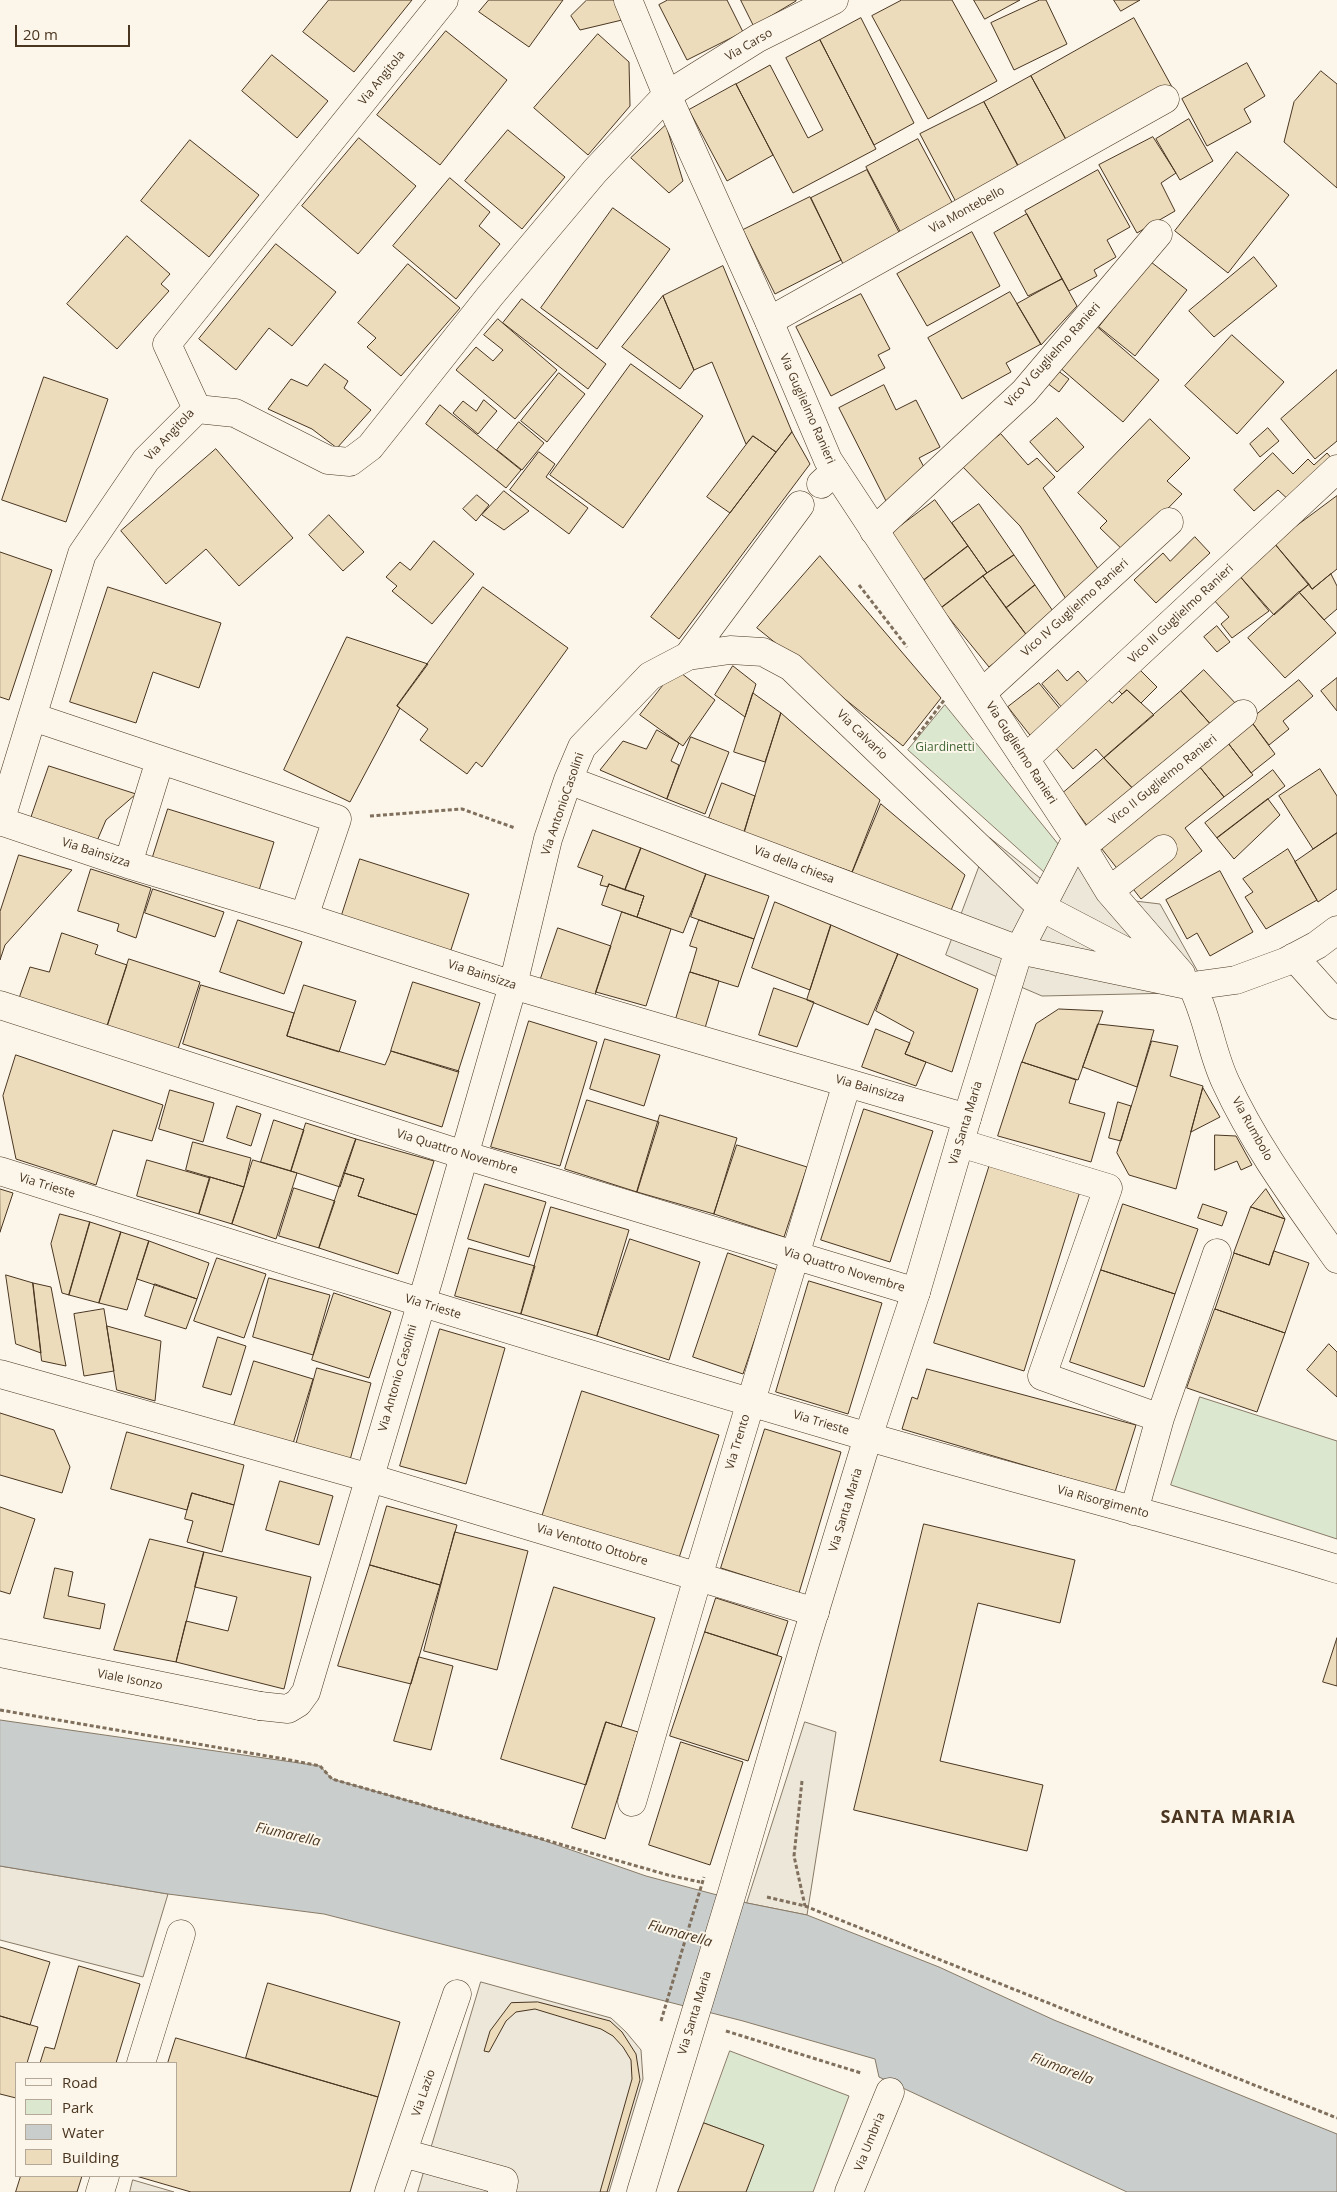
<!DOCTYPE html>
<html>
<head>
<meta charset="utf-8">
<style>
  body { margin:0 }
  #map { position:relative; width:1337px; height:2192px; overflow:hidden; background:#fbf6e9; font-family:"Open Sans",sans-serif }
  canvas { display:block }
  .legend { position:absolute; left:15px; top:2062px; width:162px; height:115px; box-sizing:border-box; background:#fbf6e9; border:1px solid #b4a999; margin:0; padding:6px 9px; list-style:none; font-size:15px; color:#4a3520 }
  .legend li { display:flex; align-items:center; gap:10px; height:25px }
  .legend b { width:25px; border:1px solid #b4a999 }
  .scale { position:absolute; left:15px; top:25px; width:115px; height:22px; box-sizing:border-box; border:2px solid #4a3520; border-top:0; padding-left:6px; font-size:15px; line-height:18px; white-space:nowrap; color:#4a3520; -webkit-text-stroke:4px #fbf6e9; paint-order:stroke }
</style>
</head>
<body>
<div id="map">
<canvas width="1337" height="2192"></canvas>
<ul class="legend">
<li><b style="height:6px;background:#fbf6e9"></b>Road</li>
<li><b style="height:14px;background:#dce7d0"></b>Park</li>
<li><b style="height:14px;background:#c9cecd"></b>Water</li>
<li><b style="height:14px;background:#ecdcbc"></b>Building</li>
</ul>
<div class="scale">20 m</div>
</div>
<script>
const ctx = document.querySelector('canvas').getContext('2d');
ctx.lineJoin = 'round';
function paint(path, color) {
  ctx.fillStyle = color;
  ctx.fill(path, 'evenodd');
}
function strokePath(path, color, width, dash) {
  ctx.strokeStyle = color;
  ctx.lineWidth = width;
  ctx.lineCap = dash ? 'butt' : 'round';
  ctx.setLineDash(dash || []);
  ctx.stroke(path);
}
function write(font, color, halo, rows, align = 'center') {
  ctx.font = font + ' "Open Sans",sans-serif';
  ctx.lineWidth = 4;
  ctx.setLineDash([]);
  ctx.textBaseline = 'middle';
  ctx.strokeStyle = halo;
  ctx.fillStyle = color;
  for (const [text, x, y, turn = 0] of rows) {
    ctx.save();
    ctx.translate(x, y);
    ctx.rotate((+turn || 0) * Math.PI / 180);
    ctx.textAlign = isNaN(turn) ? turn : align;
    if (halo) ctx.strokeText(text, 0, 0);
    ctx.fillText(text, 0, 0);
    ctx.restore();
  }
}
const green = new Path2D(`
  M945,705l118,145 -19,22 -136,-122z
  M1200,1397l137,44v98l-166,-54z
  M730,2051l119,45 -36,96h-67l17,-47 -59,-22z`);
const parking = new Path2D(`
  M990,838l55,44 31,-34 59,53 25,3 38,68 -22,21 -134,3 -96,-41z
  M805,1722l31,10 -29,183 -60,-12z
  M0,1866l168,28 -25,83 -143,-37z
  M481,1982l130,36 15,14 15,18 2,29 -34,113h-191z
  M133,2180l41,12h-44z`);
const water = new Path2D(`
  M0,1720l320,46 12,13 199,57 115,40 101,27 60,12 132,52 115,53 283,114v58h-210l-248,-115 -4,-18 -132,-38 -419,-107 -156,-20 -168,-28z`);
const building = new Path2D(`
  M329,0h83l-58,72 -51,-40z
  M489,0h74l-34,47 -50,-35z
  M587,0h27l8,20 -42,10 -9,-14z
  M668,0h59l16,32 -56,28 -28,-55z
  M741,0h55v1l-42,25z
  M902,0h50l45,81 -69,38 -56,-103z
  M974,0h46l-35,19z
  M1040,0h6l21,44 -53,26 -23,-47z
  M1114,0h26l-19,11z
  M861,18l53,105 -40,22 -54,-105z
  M1134,18l38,69 -103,58 -38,-69z
  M446,31l61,49 -67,85 -63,-50z
  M598,34l31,28 1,44 -42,49 -54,-47z
  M820,40l56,109 -83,44 -57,-109 34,-19 38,73 15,-8 -37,-72z
  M272,55l56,46 -31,37 -55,-47z
  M1247,63l18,33 -21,13 7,13 -44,24 -25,-47z
  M1321,71l16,13v104l-53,-46 10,-40z
  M1031,76l38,69 -48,27 -37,-70z
  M736,84l37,71 -46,26 -38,-71z
  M984,102l35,65 -63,35 -36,-68z
  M1189,119l24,42 -33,19 -24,-41z
  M666,125l17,56 -14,12 -38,-35z
  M508,130l57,47 -43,52 -57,-48z
  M1153,137l23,36 -15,10 14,28 -38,22 -38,-68z
  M359,138l57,48 -58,68 -56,-48z
  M918,139l36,67 -53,27 -35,-66z
  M190,140l69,55 -50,62 -68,-56z
  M1237,152l52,43 -61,78 -53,-42z
  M867,170l35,68 -57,30 -34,-70z
  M1098,170l32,57 -23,13 9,17 -22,13 3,6 -28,15 -44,-80z
  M450,178l40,34 -11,14 21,18 -44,55 -63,-53z
  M810,197l31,63 -66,34 -32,-64z
  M613,208l57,41 -73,100 -56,-41z
  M1027,214l35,65 -34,17 -34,-63z
  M972,232l28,54 -73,40 -30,-52z
  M127,236l43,38 -9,10 8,7 -52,58 -50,-45z
  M276,244l60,48 -44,54 -23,-18 -33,42 -37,-31z
  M1254,257l23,29 -63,51 -25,-26z
  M1151,262l36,28 -52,66 -36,-29z
  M408,264l52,44 -59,68 -34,-29 9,-9 -18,-15z
  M723,266l69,166 -16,20 -23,-16 -7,8 -34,-82 -18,8 -31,-74z
  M1062,279l15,27 -36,39 -24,-41z
  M1010,292l31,52 -35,19 5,9 -49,27 -34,-61z
  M861,294l29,55 -12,6 7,13 -54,28 -35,-69z
  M663,296l31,74 -14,19 -58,-42z
  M522,299l84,65 -18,25 -85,-66z
  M498,319l59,51 -42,49 -59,-49 20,-23 17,14 10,-11 -19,-15z
  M1094,324l65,56 -36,42 -65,-56z
  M1232,335l52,47 -47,52 -52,-48z
  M325,364l23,17 -4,7 27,22 -34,38 -25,-19 -44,-20 23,-30 16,7z
  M631,364l72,52 -80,112 -73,-53z
  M1057,370l12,9 -10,13 -12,-9z
  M1337,370v71l-22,18 -34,-40z
  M559,373l26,21 -38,48 -26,-21z
  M44,377l64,22 -42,123 -64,-22z
  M884,385l12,25 20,-10 24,47 -21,11 11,20 -44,23 -47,-93z
  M484,400l13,11 -19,23 -25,-21 10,-12 13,10z
  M440,405l81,65 -15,18 -80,-64z
  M1057,418l27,29 -27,25 -27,-30z
  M1150,419l40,39 -23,23 15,13 -57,58 -25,-24 7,-7 -29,-28z
  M519,422l25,21 -22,27 -25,-20z
  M1268,428l11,13 -19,16 -10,-13z
  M792,432l18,32 -131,175 -28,-22z
  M1001,434l27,31 9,-7 18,19 -12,11 56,82 -33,29 -46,-73 -59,-61z
  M753,436l23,16 -46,61 -23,-16z
  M216,449l77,89 -54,48 -33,-37 -40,35 -45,-53z
  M539,452l16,12 -9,13 42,31 -19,26 -59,-44z
  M1273,453l20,21 15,-15 6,6 13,-12 7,8 -42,42 -14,-13 -24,21 -20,-21z
  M504,491l25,20 -25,19 -22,-15z
  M477,495l12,10 -13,16 -13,-12z
  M1337,496v73l-25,20 -38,-46z
  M935,500l33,46 -44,34 -34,-46z
  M979,504l35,51 -27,18 -35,-50z
  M329,515l35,37 -21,19 -34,-36z
  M1195,537l15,16 -54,50 -22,-23 29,-27 7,8z
  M434,541l40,33 -42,50 -40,-33 5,-5 -11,-9 14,-15 10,8z
  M1274,543l35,41 -35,31 -36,-41z
  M968,546l19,27 -46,35 -17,-28z
  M0,552l52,18 -43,130 -9,-3z
  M1014,555l21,30 -29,23 -23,-32z
  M820,556l121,142 -38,48 -146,-118z
  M1238,574l31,37 -37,27 -11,-14 8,-7 -16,-18z
  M1331,574l6,12v23l-13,11 -25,-28 10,-8 3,5z
  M983,576l45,61 -39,30 -48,-59z
  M1035,585l20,29 -27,23 -22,-29z
  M108,587l113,36 -22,65 -46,-16 -17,51 -66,-21z
  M483,587l85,61 -86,119 -6,-5 -9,12 -47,-34 8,-11 -31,-23z
  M1299,592l37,41 -51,45 -37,-40z
  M1217,626l13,16 -13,10 -13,-15z
  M347,637l81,27 -31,42 3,2 -50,94 -66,-32z
  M733,666l23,18 -11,33 -30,-22z
  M1136,666l21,21 -16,16 -14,-13 -5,4 -8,-8z
  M676,669l39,31 -32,46 -43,-31z
  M1058,670l9,11 11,-10 13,15 -28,23 -21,-25z
  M1204,670l34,36 -25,21 -32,-36z
  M1337,678v33l-16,-20z
  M1299,680l14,16 -30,25 6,8 -20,16 -19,-25z
  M1039,683l26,32 -32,24 -25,-32z
  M1127,690l27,25 -50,43 -8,-9 -23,20 -20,-24 50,-50 9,8z
  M1181,691l32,36 -75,67 -34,-36z
  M753,693l28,20 -16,49 -31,-10z
  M781,713l99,87 -28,72 -108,-39z
  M1253,724l22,30 -24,19 -23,-30z
  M657,730l22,13 -8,18 8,4 -12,34 -67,-29 23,-29 23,8z
  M691,737l38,15 -24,62 -38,-15z
  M1228,743l25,32 -29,22 -25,-31z
  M1104,758l34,36 -47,37 -28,-38z
  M49,766l87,28 -30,26 -9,21 -67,-20z
  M1199,766l25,31 -39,31 17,23 -61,48 -43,-55z
  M1320,769l17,27v37l-24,16 -34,-53z
  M1273,770l12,16 -68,52 -12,-15z
  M722,783l33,13 -11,37 -35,-15z
  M1268,799l12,16 -46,44 -17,-21z
  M881,804l84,71 -15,38 -99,-37z
  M168,809l106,33 -18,58 -106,-34z
  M593,830l48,18 -16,42 -16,-6 -1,3 -8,-2 3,-9 -25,-9z
  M1337,833v56l-19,13 -23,-40z
  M641,848l65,26 -23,59 -46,-16 7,-21 -19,-6z
  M1288,849l29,51 -51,29 -21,-32 8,-5 -10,-13z
  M19,855l53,15 -67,75 -5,15v-48z
  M360,859l109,35 -21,65 -109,-35z
  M91,869l60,19 -15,50 -19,-7 2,-7 -41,-13z
  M1220,871l33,61 -43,24 -13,-23 -10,6 -21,-39z
  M706,874l63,22 -15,43 -63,-22z
  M609,884l35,12 -7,21 -35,-12z
  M153,889l71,23 -9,25 -70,-24z
  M775,902l56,23 -21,65 -58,-22z
  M622,912l49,17 -25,77 -50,-14z
  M238,920l64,22 -18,52 -64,-22z
  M699,920l55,19 -16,48 -48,-15 7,-24 -7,-2z
  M831,925l67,29 -30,71 -61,-25z
  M558,928l53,18 -18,55 -54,-17z
  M62,933l36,12 -3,9 32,11 -21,65 -88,-29 12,-34 19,5z
  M898,954l80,35 -26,83 -47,-18 9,-22 -38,-21z
  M129,959l71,23 -24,73 -70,-25z
  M690,972l29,9 -14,47 -29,-9z
  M413,982l67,21 -22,69 -67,-21z
  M201,985l93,28 -7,23 98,29 6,-14 68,20 -17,56 -259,-83z
  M304,985l52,16 -17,51 -52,-16z
  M774,988l40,14 -17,45 -38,-12z
  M1059,1009l44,2 -25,69 -56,-18 14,-38z
  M529,1021l68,21 -37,124 -69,-19z
  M1098,1024l56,6 -17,57 -54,-20z
  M876,1029l34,14 -5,11 21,8 -10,24 -54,-19z
  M605,1039l55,16 -16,51 -54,-17z
  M1152,1041l26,5 -8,30 33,10 -27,103 -47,-14 -12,-22z
  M16,1055l147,50 -11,36 -39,-11 -17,55 -80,-26 -13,-63z
  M1022,1062l54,18 -7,23 36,10 -14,49 -93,-26z
  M1203,1088l17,29 -29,15z
  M170,1090l44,13 -11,39 -44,-13z
  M587,1100l72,22 -22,70 -72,-23z
  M1118,1102l13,4 -10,35 -12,-3z
  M237,1106l24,8 -10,32 -24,-8z
  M864,1109l69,22 -43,131 -69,-22z
  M660,1115l77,23 -23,76 -77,-22z
  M274,1120l30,10 -13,41 -30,-9z
  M306,1123l50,16 -16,48 -49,-16z
  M1215,1135l21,1 16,29 -11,5 -4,-9 -22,9z
  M356,1139l78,22 -17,54 -59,-19 6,-17 -20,-6z
  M193,1142l58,16 -7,29 -58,-17z
  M737,1145l70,22 -23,70 -70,-23z
  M147,1160l63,18 -11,36 -62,-18z
  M253,1160l44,13 -21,66 -44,-15z
  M991,1161l90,27 -57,183 -90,-28z
  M344,1173l20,6 -6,17 59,19 -19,59 -79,-26z
  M210,1177l34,10 -12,37 -33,-10z
  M485,1184l61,18 -17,55 -61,-18z
  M294,1188l41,13 -16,47 -40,-12z
  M0,1189l13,4 -13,39z
  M1266,1189l19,30 -34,-12z
  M1123,1204l75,25 -23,65 -74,-24z
  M1203,1204l24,8 -5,14 -24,-8z
  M551,1207l78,23 -32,106 -76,-22z
  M1251,1207l34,12 -16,46 -35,-12z
  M60,1214l30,8 -21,73 -7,-2 -11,-49z
  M90,1222l31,10 -22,71 -30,-8z
  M121,1232l28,9 -22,69 -28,-7z
  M630,1239l70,23 -31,98 -72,-24z
  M149,1241l60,22 -12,36 -60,-20z
  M469,1248l66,18 -14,48 -66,-18z
  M1274,1251l35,12 -24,70 -70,-24 19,-56 35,12z
  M728,1253l50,17 -35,104 -50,-17z
  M217,1258l49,16 -22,64 -50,-17z
  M1101,1270l74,24 -31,93 -74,-25z
  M6,1275l27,8 8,70 -25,-9z
  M269,1278l61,17 -17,60 -60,-18z
  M809,1281l73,22 -34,111 -72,-22z
  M33,1283l18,4 15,79 -24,-5z
  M155,1284l42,15 -11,30 -41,-13z
  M334,1293l57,19 -22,66 -57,-18z
  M104,1309l10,62 -30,5 -10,-62z
  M1215,1309l70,24 -28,79 -70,-24z
  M107,1326l54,15 -6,60 -38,-11z
  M440,1329l65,19 -39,136 -66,-18z
  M218,1337l28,9 -15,49 -28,-8z
  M1329,1344l8,8v45l-30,-27z
  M254,1361l59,18 -22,71 -59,-18z
  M317,1368l54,15 -21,77 -54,-15z
  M927,1369l209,56 -21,67 -213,-63 10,-32 5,2z
  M582,1391l137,44 -42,129 -136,-44z
  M0,1413l54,17 16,37 -8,26 -62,-18z
  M765,1429l76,23 -42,141 -78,-25z
  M127,1432l117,33 -10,40 -42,-12 -5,17 -76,-21z
  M280,1481l53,15 -14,49 -53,-15z
  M192,1493l42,12 -12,47 -35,-10 6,-21 -8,-2z
  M387,1506l70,19 -17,60 -70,-20z
  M0,1507l35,12 -25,75 -10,-3z
  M924,1524l151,36 -15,63 -82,-20 -38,158 103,24 -16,66 -173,-41z
  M455,1532l73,19 -31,119 -73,-19z
  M150,1539l54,13 -28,110 -62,-12z
  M204,1552l107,25 -27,112 -108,-27 10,-41 42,10 9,-34 -42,-10z
  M370,1565l70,20 -29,99 -73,-18z
  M55,1568l18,4 -5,24 37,8 -5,25 -56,-11z
  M554,1587l101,31 -34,109 -15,-5 -20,63 -85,-26z
  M716,1598l72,23 -11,34 -72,-23z
  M705,1632l77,25 -34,104 -78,-25z
  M1337,1638v48l-14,-4z
  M419,1657l34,9 -22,84 -37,-9z
  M606,1722l32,10 -33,107 -33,-11z
  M681,1742l62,20 -33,103 -61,-20z
  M0,1947l50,15 -20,63 -30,-9z
  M79,1966l61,18 -24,79h-76l5,-16 9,2z
  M268,1983l132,39 -22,75 -132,-39z
  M538,2002l72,19 12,11 14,22 4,26 -33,112h-7l32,-113 -1,-19 -8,-13 -10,-11 -12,-7 -66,-20 -19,3 -10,9 -17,31 -5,-1 6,-20 21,-28z
  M0,2016l38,11 -11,36h-11v35l-16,-4z
  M176,2038l202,59 -28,95h-159l-55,-16h40v-113h-8z
  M704,2123l60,22 -18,47h-68z
  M21,2176h61l-5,16h-61z`);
const path = new Path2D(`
  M859,585l48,62
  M914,740l31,-41
  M370,816l92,-7 53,19
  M0,1710l279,48 41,8 12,13 336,96 32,7
  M802,1781l-8,75 11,50
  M767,1897l38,9 532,212
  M726,2031l135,42`);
const street = new Path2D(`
  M769,321l396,-222
  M197,409l38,4 93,47 22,2 20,-15 120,-151 105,-125 72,-76 91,-57 76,-38
  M821,484l14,-13
  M874,531l150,-139 134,-158
  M688,656l112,-151
  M982,693l187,-171
  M33,717l304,102 -33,98
  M1025,759l312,-290
  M568,780l451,170 173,36 44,-6 49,-18 32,-17 20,-15
  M0,821l128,43 176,53 209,68 454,133
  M0,822l82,-268 64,-94 51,-51 -30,-65 277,-344
  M1077,838l32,53 72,83
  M1082,847l161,-133
  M128,864l32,-104
  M1109,891l54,-42
  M1294,957l43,48
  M0,1005l464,150 452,137
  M960,1143l148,45 -66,188 118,42 -26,93
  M0,1171c279,88 558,175 838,257 166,49 334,90 499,141
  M0,1374l370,104 445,134
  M1160,1418l57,-165
  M260,1706l28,3 10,-6 8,-11 125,-421 82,-286 35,-146 20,-59 14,-33 68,-71 38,-20 42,-6 33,2 28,15 250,240 151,79c16,31 19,66 34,97 29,63 71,119 111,176
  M632,1802l66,-225 149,-494
  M141,2063l40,-129
  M403,2153l101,28 -2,11
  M100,2192l5,-16
  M389,2192l68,-198
  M849,2192l41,-100`);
const secondary = new Path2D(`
  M628,0l39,95 102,226 59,139 249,378 -58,112 -52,168 -51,174 -48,145 -62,203 -74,253 -91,299
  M0,1653l260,53`);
const pathBridge = new Path2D(`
  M661,2021l43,-144`);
const streetNames = [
  ["Via Carso",749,45,-30],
  ["Via Angitola",382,78,-51],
  ["Via Montebello",967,210,-29],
  ["Vico V Guglielmo Ranieri",1053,355,-48],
  ["Via Guglielmo Ranieri",807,409,66],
  ["Via Angitola",170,435,-47],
  ["Vico IV Guglielmo Ranieri",1075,608,-42],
  ["Vico III Guglielmo Ranieri",1181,614,-43],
  ["Via Calvario",862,735,44],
  ["Via Guglielmo Ranieri",1021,753,57],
  ["Vico II Guglielmo Ranieri",1163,780,-39],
  ["Via AntonioCasolini",563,804,-71],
  ["Via Bainsizza",96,853,18],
  ["Via della chiesa",794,865,21],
  ["Via Bainsizza",482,975,18],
  ["Via Bainsizza",870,1089,16],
  ["Via Santa Maria",966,1123,-73],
  ["Via Rumbolo",1252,1129,61],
  ["Via Quattro Novembre",457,1152,17],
  ["Via Trieste",47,1186,17],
  ["Via Quattro Novembre",844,1270,17],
  ["Via Trieste",433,1307,17],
  ["Via Antonio Casolini",398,1378,-74],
  ["Via Trieste",821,1423,17],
  ["Via Trento",738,1442,-73],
  ["Via Risorgimento",1103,1502,15],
  ["Via Santa Maria",846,1510,-73],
  ["Via Ventotto Ottobre",592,1545,17],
  ["Viale Isonzo",130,1680,11],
  ["Via Santa Maria",695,2013,-73],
  ["Via Lazio",424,2093,-71],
  ["Via Umbria",870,2142,-68]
];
const parkNames = [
  ["Giardinetti",945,748]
];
const waterNames = [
  ["Fiumarella",288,1835,13],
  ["Fiumarella",680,1934,16],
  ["Fiumarella",1062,2069,21]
];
const districtNames = [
  ["SANTA MARIA",1228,1818]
];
paint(green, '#dce7d0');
strokePath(green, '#887966', 1);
paint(parking, '#ede7d9');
strokePath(parking, '#887966', 1);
paint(water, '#c9cecd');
strokePath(water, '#887966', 1);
paint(building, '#ecdcbc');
strokePath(building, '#4a3520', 1);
strokePath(street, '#4a3520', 29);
strokePath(secondary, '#4a3520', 29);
strokePath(path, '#7f6f5c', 3, [4, 2.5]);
strokePath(street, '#fbf6e9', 28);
strokePath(secondary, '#fbf6e9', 28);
strokePath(pathBridge, '#7f6f5c', 3, [4, 2.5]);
write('12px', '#4a3520', '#fbf6e9', streetNames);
write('12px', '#436837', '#fbf6e9', parkNames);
write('italic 14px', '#4a3520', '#fbf6e9', waterNames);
ctx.letterSpacing = '1px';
write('bold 18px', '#4a3520', '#fbf6e9', districtNames);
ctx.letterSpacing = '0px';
</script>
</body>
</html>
